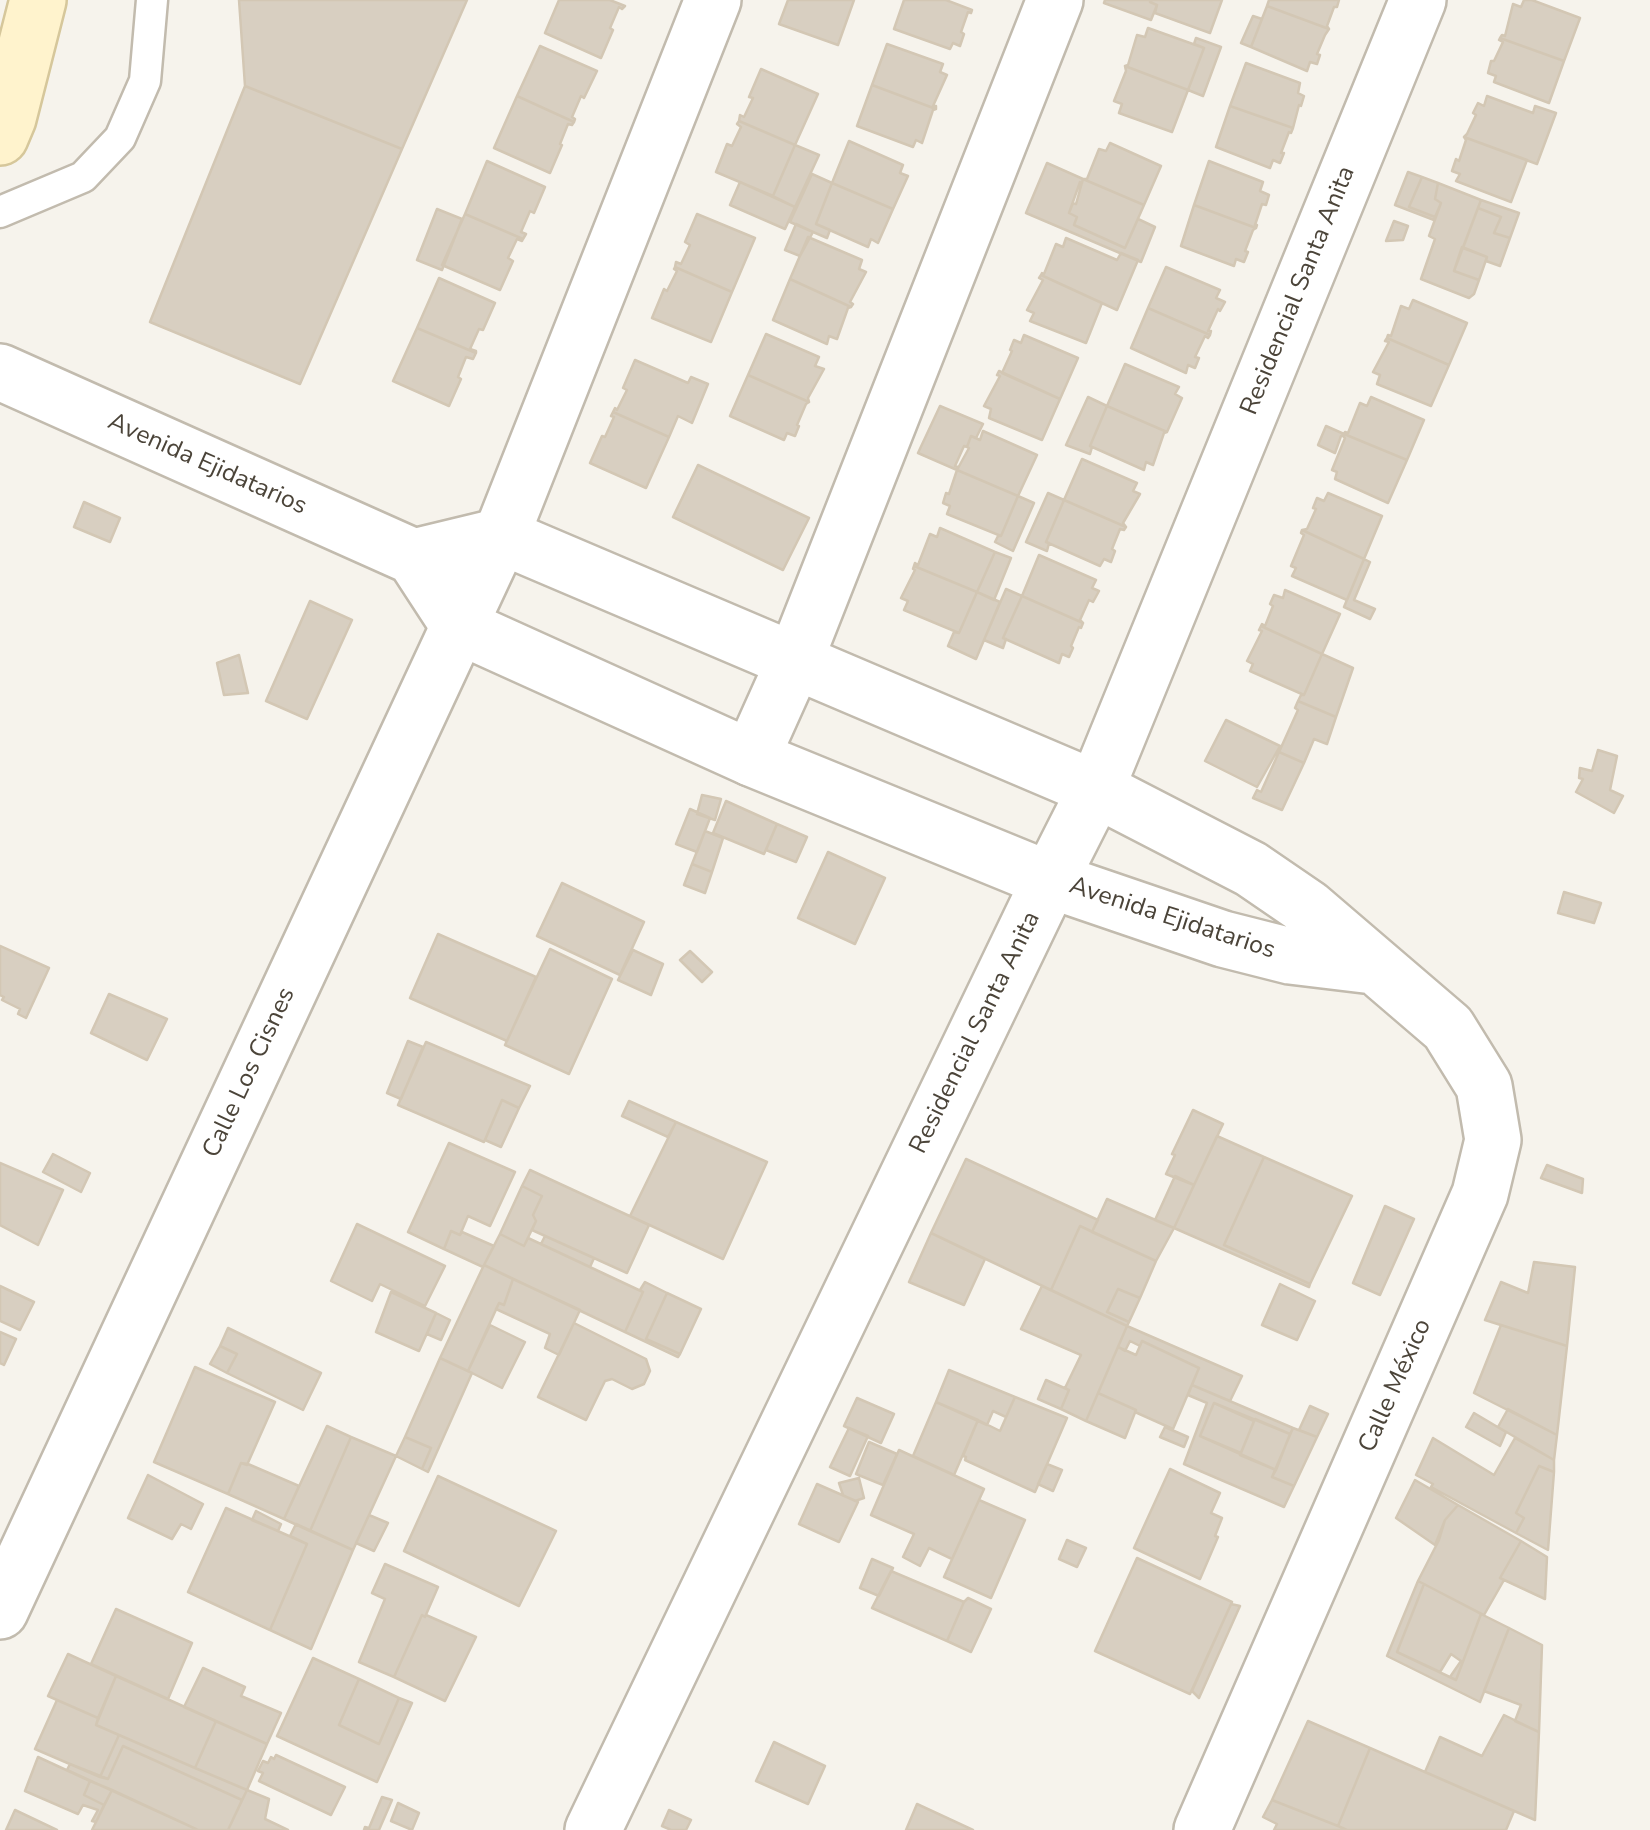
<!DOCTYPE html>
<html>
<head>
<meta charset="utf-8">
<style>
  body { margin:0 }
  canvas { display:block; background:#f6f3ec }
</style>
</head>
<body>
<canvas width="1650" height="1830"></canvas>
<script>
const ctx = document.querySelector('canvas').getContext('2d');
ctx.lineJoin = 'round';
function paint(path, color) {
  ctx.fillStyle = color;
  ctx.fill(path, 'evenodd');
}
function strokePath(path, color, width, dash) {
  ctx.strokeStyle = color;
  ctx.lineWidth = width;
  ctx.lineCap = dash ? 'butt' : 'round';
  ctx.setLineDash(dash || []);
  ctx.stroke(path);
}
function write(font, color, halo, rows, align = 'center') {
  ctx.font = font + ' "Nunito Sans",sans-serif';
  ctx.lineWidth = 8;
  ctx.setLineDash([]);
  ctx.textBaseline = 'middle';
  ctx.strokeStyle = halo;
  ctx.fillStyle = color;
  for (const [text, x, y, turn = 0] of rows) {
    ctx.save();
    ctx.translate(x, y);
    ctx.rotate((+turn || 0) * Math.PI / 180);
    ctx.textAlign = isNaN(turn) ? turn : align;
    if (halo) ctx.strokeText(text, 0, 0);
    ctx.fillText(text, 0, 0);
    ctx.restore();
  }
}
const building = new Path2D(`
  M239,0h228l-65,149 -157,-63z
  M559,0h51l15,6 -3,3 -3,-2 -9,21 3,2 -12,28 -56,-25z
  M788,0h66l-16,45 -59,-21z
  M904,0h42l26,10 -1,3 -3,-1 -7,20 3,2 -4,12 -7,-3 -3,6 -56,-20z
  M1105,0h46l-1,2 7,3 -6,15 -47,-17z
  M1151,0h71l-12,33 -55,-20 2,-8 -7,-3z
  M1269,0h70l-2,7h-3l-7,19 2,3 -62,-23z
  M1524,0h8l48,18 -16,43 -64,-23 2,-3 3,1 8,-32 8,3z
  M1267,6l62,23 -4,6 -8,19 3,1 -3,9 -7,-2 -3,9 -56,-24z
  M1253,16l9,3 -11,28 -10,-4z
  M1148,28l56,20 -16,42 -63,-24 3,-1 9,-30 8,2z
  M1196,38l25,9 -18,49 -15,-6 16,-42 -10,-4z
  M1500,38l64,23 -15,42 -55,-21 2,-6 -8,-3 3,-12h3l9,-19 -4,-2z
  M887,44l56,20 -3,8 7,3 -14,31h3v3l-64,-24z
  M540,46l57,25 -13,27 -3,-2 -9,21 3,2 -1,3 -57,-26z
  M1246,63l54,20 -2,10 6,3 -3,10 -2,-1 -6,23 -63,-22z
  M1125,66l63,24 -16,42 -53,-19 3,-9 -8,-3 12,-30z
  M761,69l57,25 -23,51 -56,-24 1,-6 4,2 9,-19 -4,-1z
  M872,85l64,24 -3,1 -11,33 -6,-3 -3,7 -56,-21z
  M245,86l157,63 -102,235 -150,-62z
  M517,96l57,26 -2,3 -4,-1 -8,20 2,1 -12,28 -56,-25z
  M1487,96l46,17 2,-7 21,7 -19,51 -73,-27 3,-3 9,-19 -3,-2 5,-10 6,3z
  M1230,106l63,22 -2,5 -2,-1 -8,21h3l-4,10 -7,-3 -3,8 -54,-21z
  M739,121l56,24 -22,51 -57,-24 11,-28 5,2 9,-19 -4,-3z
  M1464,137l63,23 -16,42 -55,-21 4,-7 -8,-3 4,-12 3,2 7,-21z
  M849,141l54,24 -3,8 8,3 -15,33 -61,-26z
  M1110,143l51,23 -17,39 -61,-26h4l12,-30 7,2z
  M795,145l24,10 -24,52 -22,-11z
  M487,161l58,26 -11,26 -4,-2 -9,21 5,2 -3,5 -58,-25z
  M1209,161l54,21 -3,9 9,4 -3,10 -4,-1 -7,21h2l-1,3 -62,-23z
  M1047,163l36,16 -1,4 -2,-1 -11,31 8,4 -3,8 51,23 13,-29 17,8 -14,35 -115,-49z
  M1408,172l14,5 -13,30 26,10 -1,3 -39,-15z
  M812,174l20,9 -16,41 14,6 -3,8 -37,-16z
  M1422,177l16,6 -3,16 6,4 -6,14 -26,-10z
  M1083,179l61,26 -19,43 -51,-23 3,-8 -8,-4 4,-10 3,1z
  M740,182l55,25 -10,22 -55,-24z
  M832,183l61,26 -15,34 -7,-4 -3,8 -52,-23z
  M1438,183l43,17 -27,71 25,9 -5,14 -5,4 -48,-19 14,-40 -6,-3 12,-33 -6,-4z
  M1481,200l38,13 -9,25 -16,-5 7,-16 -23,-9z
  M1194,205l62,23 -3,2 -8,21 3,1 -4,10 -8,-3 -2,7 -53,-20z
  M1478,208l23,9 -7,16 16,5 -10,28 -14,-5 1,-4 -24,-9z
  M437,209l25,10 -20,51 -25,-10z
  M465,214l58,25 -1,2 -5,-2 -9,19 5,3 -13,29 -58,-25z
  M697,214l58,24 -23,54 -57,-25 1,-5 5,2 9,-19 -5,-3z
  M1394,221l14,5 -5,14 -17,1z
  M796,224l17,8 -13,24 -15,-6z
  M808,237l54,23 -3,9 7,3 -16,30 3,2 -2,3 -61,-28z
  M1066,238l51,22 4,-7 17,7 -21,50 -76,-35 1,-2 2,1 12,-30 7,3z
  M1462,247l25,10 -8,23 -25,-9z
  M675,267l57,25 -21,50 -59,-24 12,-29 3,2 10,-20 -3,-2z
  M1166,267l54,23 -4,8 9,4 -5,9 -2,-2 -10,22h3l-1,4 -62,-27z
  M1041,275l61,28 -16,40 -56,-22 4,-8 -7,-3 16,-30 -4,-2z
  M439,278l56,25 -12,27 -4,-1 -9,20 6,2v2l-59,-25z
  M790,279l61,28 -3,1 -11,31 -8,-3 -2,8 -54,-24z
  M1413,300l54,23 -18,42 -62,-27 1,-3 3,1 10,-30 8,3z
  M1148,308l62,27 -2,3 -3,-2 -10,21 4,1 -4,10 -7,-3 -2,8 -55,-25z
  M417,328l59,25 -3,6 -7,-2 -8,20 3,2 -12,27 -56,-25z
  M766,334l53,23 -4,9 9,3 -16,29 1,4 -61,-27z
  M1024,335l54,23 -18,41 -58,-26 10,-22 -2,-1 4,-10 7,3z
  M1387,338l62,27 -18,41 -54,-22 3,-9 -7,-3 16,-30 -4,-1z
  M635,360l53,23 3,-6 17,7 -16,39 -14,-7 -9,21 -56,-25 2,-4 2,2 10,-20 -4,-2z
  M1125,364l54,23 -4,7 7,4 -15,34 -60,-26z
  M999,371l61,28 -18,41 -53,-22 2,-9 -7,-3 16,-30 -3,-1z
  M748,375l61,27 -3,2 -9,21 2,1 -4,10 -8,-3 -3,7 -54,-24z
  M1088,397l19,9 -17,40 2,1 -2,7 -24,-9z
  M1371,397l53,23 -17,40 -63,-26 1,-2 3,1 12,-30 7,3z
  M940,406l43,18 -7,14 -5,-2 -4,11 -3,-1 -9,20 3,1 -1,3 -39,-17z
  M1107,406l60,26 -3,1 -11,32 -7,-3 -2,8 -54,-24z
  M613,412l56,25 -23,51 -56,-25 12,-27 3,1 9,-20 -3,-1z
  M1326,426l18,8 -3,2 -6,17 -17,-8z
  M983,431l54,24 -19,41 -61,-26 12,-22 -2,-1 4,-11 9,4z
  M1344,434l63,26 -19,43 -53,-24 2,-7 -5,-2 13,-32 -2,-2z
  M1082,459l55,24 -4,8 7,3 -17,29 3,4 -62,-27z
  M698,465l111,53 -26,52 -110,-53z
  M957,470l61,26 -17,40 -54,-22 3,-8 -7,-3 3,-10 3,1z
  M1048,493l16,7 -18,42 3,1 -2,8 -21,-9z
  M1328,493l54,23 -18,43 -62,-29 5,-1 9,-20 -3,-1 4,-10 7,3z
  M1018,496l16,7 -21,48 -18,-9 3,-6h3z
  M1064,500l62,27 -2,3 -4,-1 -8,20 3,2 -4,11 -7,-3 -4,7 -54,-24z
  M84,502l36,16 -10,24 -36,-15z
  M940,528l55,24 -18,40 -63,-26 1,-3 3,2 12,-31 7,3z
  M1302,530l62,29 -17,41 -55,-24 4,-8 -5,-2 13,-31 -3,-2z
  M995,552l16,6 -17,42 -17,-8z
  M1039,555l57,25 -4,8 7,3 -6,11 -4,-2 -9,20 3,3 -61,-27z
  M1364,559l6,3 -16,38 21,9 -5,10 -26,-12z
  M914,566l63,26 -18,41 -55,-23 4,-9 -7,-3 14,-28 -2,-1z
  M1006,589l16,7 -19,42 3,1 -3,9 -19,-8z
  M1285,590l55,24 -18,40 -61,-28 1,-2 3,2 8,-20 -3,-2 4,-9 9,3z
  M977,592l23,10 -24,57 -28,-13 6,-14 5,1z
  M1022,596l61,27 -2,5 -2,-1 -8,19 2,2 -4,9 -7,-3 -3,9 -56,-25z
  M310,601l42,19 -45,99 -41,-18z
  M1261,626l61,28 -18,41 -54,-24 3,-7 -6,-3 15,-30 -3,-1z
  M1322,654l31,14 -17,49 -38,-16 3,-6h3z
  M239,655l9,38 -24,2 -7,-32z
  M1298,701l38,16 -9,27 -13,-5 -10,24 -25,-11 19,-42 -3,-2z
  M1226,720l54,26 -23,41 -52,-26z
  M1598,750l19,6 -7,34 13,6 -9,17 -38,-21 7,-13 -4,-1 1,-10 12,3z
  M1279,752l25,11 -22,47 -29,-12 4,-8 4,2z
  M702,795l19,4 -6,21 -18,-6z
  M726,801l51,23 -13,30 -51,-21z
  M690,809l20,9 -13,34 -21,-8z
  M777,824l30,13 -11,25 -30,-12z
  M705,831l18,7 -11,34 -20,-8z
  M828,852l57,26 -30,66 -57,-26z
  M692,864l20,8 -7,21 -21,-8z
  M562,883l82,39 -24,53 -83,-39z
  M1564,892l37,11 -7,20 -36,-10z
  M438,934l98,43 -29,64 -97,-43z
  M0,946l49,22 -23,50 -8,-4 2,-5 -18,-9 2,-3 -4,-2z
  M550,949l62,30 -43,95 -64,-29z
  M633,950l30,14 -12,31 -33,-15z
  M690,951l22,21 -10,10 -22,-22z
  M109,994l58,25 -20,41 -56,-27z
  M408,1041l15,6 -22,52 -14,-6z
  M426,1042l104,44 -11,22 -17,-8 -18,42 -86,-37z
  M502,1100l17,8 -18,39 -16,-7z
  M629,1101l47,21 -8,15 -46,-21z
  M1193,1110l30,14 -29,61 -28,-11 9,-19 -3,-1z
  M676,1122l91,40 -44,97 -93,-43z
  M1217,1136l47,21 -40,88 86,39 -1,3 -135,-59z
  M449,1143l66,29 -25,54 -22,-10 -8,19 -9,-4 -7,18 -36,-17z
  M53,1154l37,19 -9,19 -38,-20z
  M1264,1157l88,39 -42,88 -86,-39z
  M966,1159l132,61 -6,12 -12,-6 -29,64 -120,-57z
  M0,1163l63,27 -25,55 -38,-20z
  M1547,1165l36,14 -1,14 -41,-15z
  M530,1170l119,55 -22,48 -95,-43 4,-9 -3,-6 9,-19 -20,-10z
  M1175,1176l19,9 -20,43 -19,-8z
  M522,1186l20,10 -9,19 3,6 -12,25 -24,-12z
  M1107,1199l67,29 -18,33 -64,-29z
  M1385,1206l29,13 -34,76 -27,-12z
  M357,1224l88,42 -20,40 -45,-22 -8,17 -41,-20z
  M1080,1226l76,35 -16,37 -22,-9 -11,23 22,10 -2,4 -76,-36z
  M451,1231l9,4 2,-3 32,14 -11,21 -39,-18z
  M931,1233l54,26 -21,46 -55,-23z
  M500,1234l24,12 4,-8 115,54 -18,40 -141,-67z
  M545,1236l49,22 -4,9 -49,-23z
  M1534,1262l41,5 -8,79 -82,-26 16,-38 27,11z
  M484,1265l29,14 -9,26 -5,-2 -31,68 -28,-13z
  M513,1279l67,31 -21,45 -14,-7 5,-14 -54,-25 3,-6 5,2z
  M645,1282l22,11 -21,46 34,15 -2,3 -53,-25 18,-40 -3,-2z
  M1280,1284l35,17 -18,39 -35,-15z
  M0,1286l34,16 -14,28 -20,-9z
  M1042,1286l85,40 -41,95 -25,-12 8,-19 -4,-2 16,-33 -60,-26z
  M1118,1289l22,9 -11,24 -22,-10z
  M391,1292l45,21 -17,38 -43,-19z
  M667,1293l34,16 -21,45 -34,-15z
  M436,1313l14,7 -9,20 -14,-6z
  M574,1323l72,36 4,12 -6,13 -12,5 -20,-10 -7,2 -19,39 -48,-23z
  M490,1325l35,17 -23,46 -34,-17z
  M1501,1325l66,21 -10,89 -83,-42z
  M1127,1326l115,50 -12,25 -38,-16 7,-17 -57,-27 -2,5 -10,-5 -5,10 -7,-4z
  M228,1328l93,45 -18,37 -76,-37 10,-19 -17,-8z
  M0,1332l16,7 -12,26 -4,-2z
  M1142,1341l57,27 -26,61 -38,-17 1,-2 -38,-17 20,-46 18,8z
  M220,1346l17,8 -10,19 -17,-9z
  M440,1358l32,15 -44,99 -6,-3 9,-21 -26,-11z
  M195,1367l80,35 -28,63 -6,-2 -13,31 -74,-32z
  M949,1370l66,27 -9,20 -13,-6 -6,14 -51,-23z
  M1046,1380l23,10 -8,19 -23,-10z
  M1192,1385l101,43 -3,6 -76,-31 -14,33 76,34 -4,7 22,9 -10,21 -100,-43 23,-61 -19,-8z
  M1098,1393l38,17 -11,28 -39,-17z
  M1015,1397l52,21 -32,74 -70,-32 1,-3 -3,-1 15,-36 22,11z
  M857,1398l37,16 -13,29 -37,-17z
  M936,1402l42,18 -24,55 -41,-19z
  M1214,1403l40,18 -13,32 -41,-17z
  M1310,1406l18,8 -11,23 -18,-7z
  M1508,1409l49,26 -3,25 -56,-33z
  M1474,1413l32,19 -6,14 -34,-19z
  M1255,1419l35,15 -14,36 -36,-15z
  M327,1426l24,11 -41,94 -26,-12z
  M1165,1427l23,10 -4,10 -24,-10z
  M849,1428l19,8 -18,40 -20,-9z
  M1293,1428l24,9 -23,49 -22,-9z
  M351,1437l45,19 -43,94 -43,-19z
  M405,1437l26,11 -9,21 -26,-13z
  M1433,1438l61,37 21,-37 39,22v12l-15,-6 -23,47 8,5 -8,15 -85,-46 2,-3 -17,-9z
  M869,1442l28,12 -14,31 -27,-11z
  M899,1450l85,39 -32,70 -23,-11 -9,18 -17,-9 11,-23 -43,-19z
  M241,1463l7,1 51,22 -15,33 -56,-25z
  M1047,1464l15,6 -9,21 -15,-7z
  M1539,1466l15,6 -6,78 -32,-17 8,-15 -8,-5z
  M1170,1469l50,24 -9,20 11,5 -7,18 3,1 -18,42 -66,-31z
  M148,1475l55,29 -12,25 -10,-5 -9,15 -44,-21z
  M438,1476l118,55 -37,75 -115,-55z
  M859,1478l5,20 -9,3 -12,-6 -4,-12z
  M1415,1480l43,25 -13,15 -10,25 -39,-27z
  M817,1484l41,18 -19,40 -40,-18z
  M979,1500l46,20 -34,78 -47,-21z
  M1458,1505l63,36 -21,37 4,2 -20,35 -66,-34 21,-41 6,-20z
  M226,1508l81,36 -37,86 -82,-38z
  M256,1511l25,13 -3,7 -26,-11z
  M369,1515l19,8 -14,28 -18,-8z
  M296,1524l57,26 -42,99 -41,-19 37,-86 -17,-8z
  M1067,1540l19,8 -9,19 -18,-8z
  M1521,1541l26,16 -2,42 -45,-21z
  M1137,1558l95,44 -42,92 -95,-43z
  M872,1559l21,9 -14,28 -19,-8z
  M385,1564l53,23 -13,30 -3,-2 -28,62 -35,-15 26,-63 -13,-6z
  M891,1571l73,31 -17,39 -75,-33z
  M1418,1581l6,3 -27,68 59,28 25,-66 28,14 -29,74 -93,-46z
  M1424,1584l57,30 -25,66 -6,-3 11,-16 -10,-7 -11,18 -43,-20z
  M968,1598l23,11 -20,43 -24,-11 17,-39z
  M1231,1604l9,2 -41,92 -7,-7z
  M116,1609l76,34 -24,56 -77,-35z
  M422,1615l3,2 1,-2 50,22 -31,64 -51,-24z
  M1509,1628l33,17 -3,87 -24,-11 6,-16 -37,-14z
  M68,1654l48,22 -18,42 -50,-22z
  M313,1658l46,21 -20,46 40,19 20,-46 13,5 -35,79 -100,-46z
  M203,1668l42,19 -4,9 40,17 -14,31 -83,-37z
  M116,1676l100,45 -21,47 -99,-43z
  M359,1679l40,19 -20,46 -40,-19z
  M57,1700l41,18 -2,7 23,10 -19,42 -65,-28z
  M1504,1715l35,17 -4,88 -110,-48 15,-35 42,19z
  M216,1721l51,23 -20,46 -52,-22z
  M1308,1721l62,27 -32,78 -66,-26z
  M119,1735l76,33 52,22 -5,10 -119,-54 -15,33 -8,-2z
  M774,1742l51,24 -17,38 -52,-23z
  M123,1746l119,54 -14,30h-30l-131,-60 3,-6 38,15z
  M1370,1748l144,63 -8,19h-159l-9,-4z
  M276,1755l69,32 -14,28 -72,-34 4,-8 -5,-2 5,-10 5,2 3,-6 3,2z
  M38,1757l52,24 -6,14 20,10 -8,17 -4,-1 6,-11 -15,-5 -5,9 -53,-23z
  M90,1781l22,9 -8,15 -20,-10z
  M112,1790l86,40h-106z
  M247,1790l22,9 -4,20 23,11h-60z
  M382,1797l10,3 -13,30h-15l1,-3 4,1z
  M1272,1800l66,26 9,4h-73l3,-6 -14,-7z
  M398,1803l21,10 -7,17 -21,-9z
  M917,1804l56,26h-67z
  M15,1810l42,20h-51z
  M669,1810l22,10 -5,10h-15l-9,-4z`);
const service = new Path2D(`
  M0,212l83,-35 37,-39 25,-57 7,-81`);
const minor = new Path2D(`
  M751,758l44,-98 260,-660
  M0,1611l501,-1075 212,-536
  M593,1830l457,-950 46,-91 322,-789`);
const tertiary = new Path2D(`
  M0,372l414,185 45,69 292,132 299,122 173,59 67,17 83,10
  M414,557l87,-21 595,253 155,80 57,39 140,120 36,58 9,54 -13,54 -278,636`);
const secondary = new Path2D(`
  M0,137l8,-19 30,-118`);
const streetNames = [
  ["Residencial Santa Anita",1299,291,-68],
  ["Avenida Ejidatarios",207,465,24],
  ["Avenida Ejidatarios",1172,919,18],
  ["Residencial Santa Anita",976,1033,-64],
  ["Calle Los Cisnes",250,1073,-65],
  ["Calle México",1396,1386,-66]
];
paint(building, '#d8cfc1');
strokePath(building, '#d3c7b4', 2.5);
strokePath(service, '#c2bbae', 35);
strokePath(minor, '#c2bbae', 60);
strokePath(tertiary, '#c2bbae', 60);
strokePath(secondary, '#d6c79b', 60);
strokePath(service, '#fff', 30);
strokePath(minor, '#fff', 55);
strokePath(tertiary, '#fff', 55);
strokePath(secondary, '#fff3cd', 55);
write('25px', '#4b4439', '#fff', streetNames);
</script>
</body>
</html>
